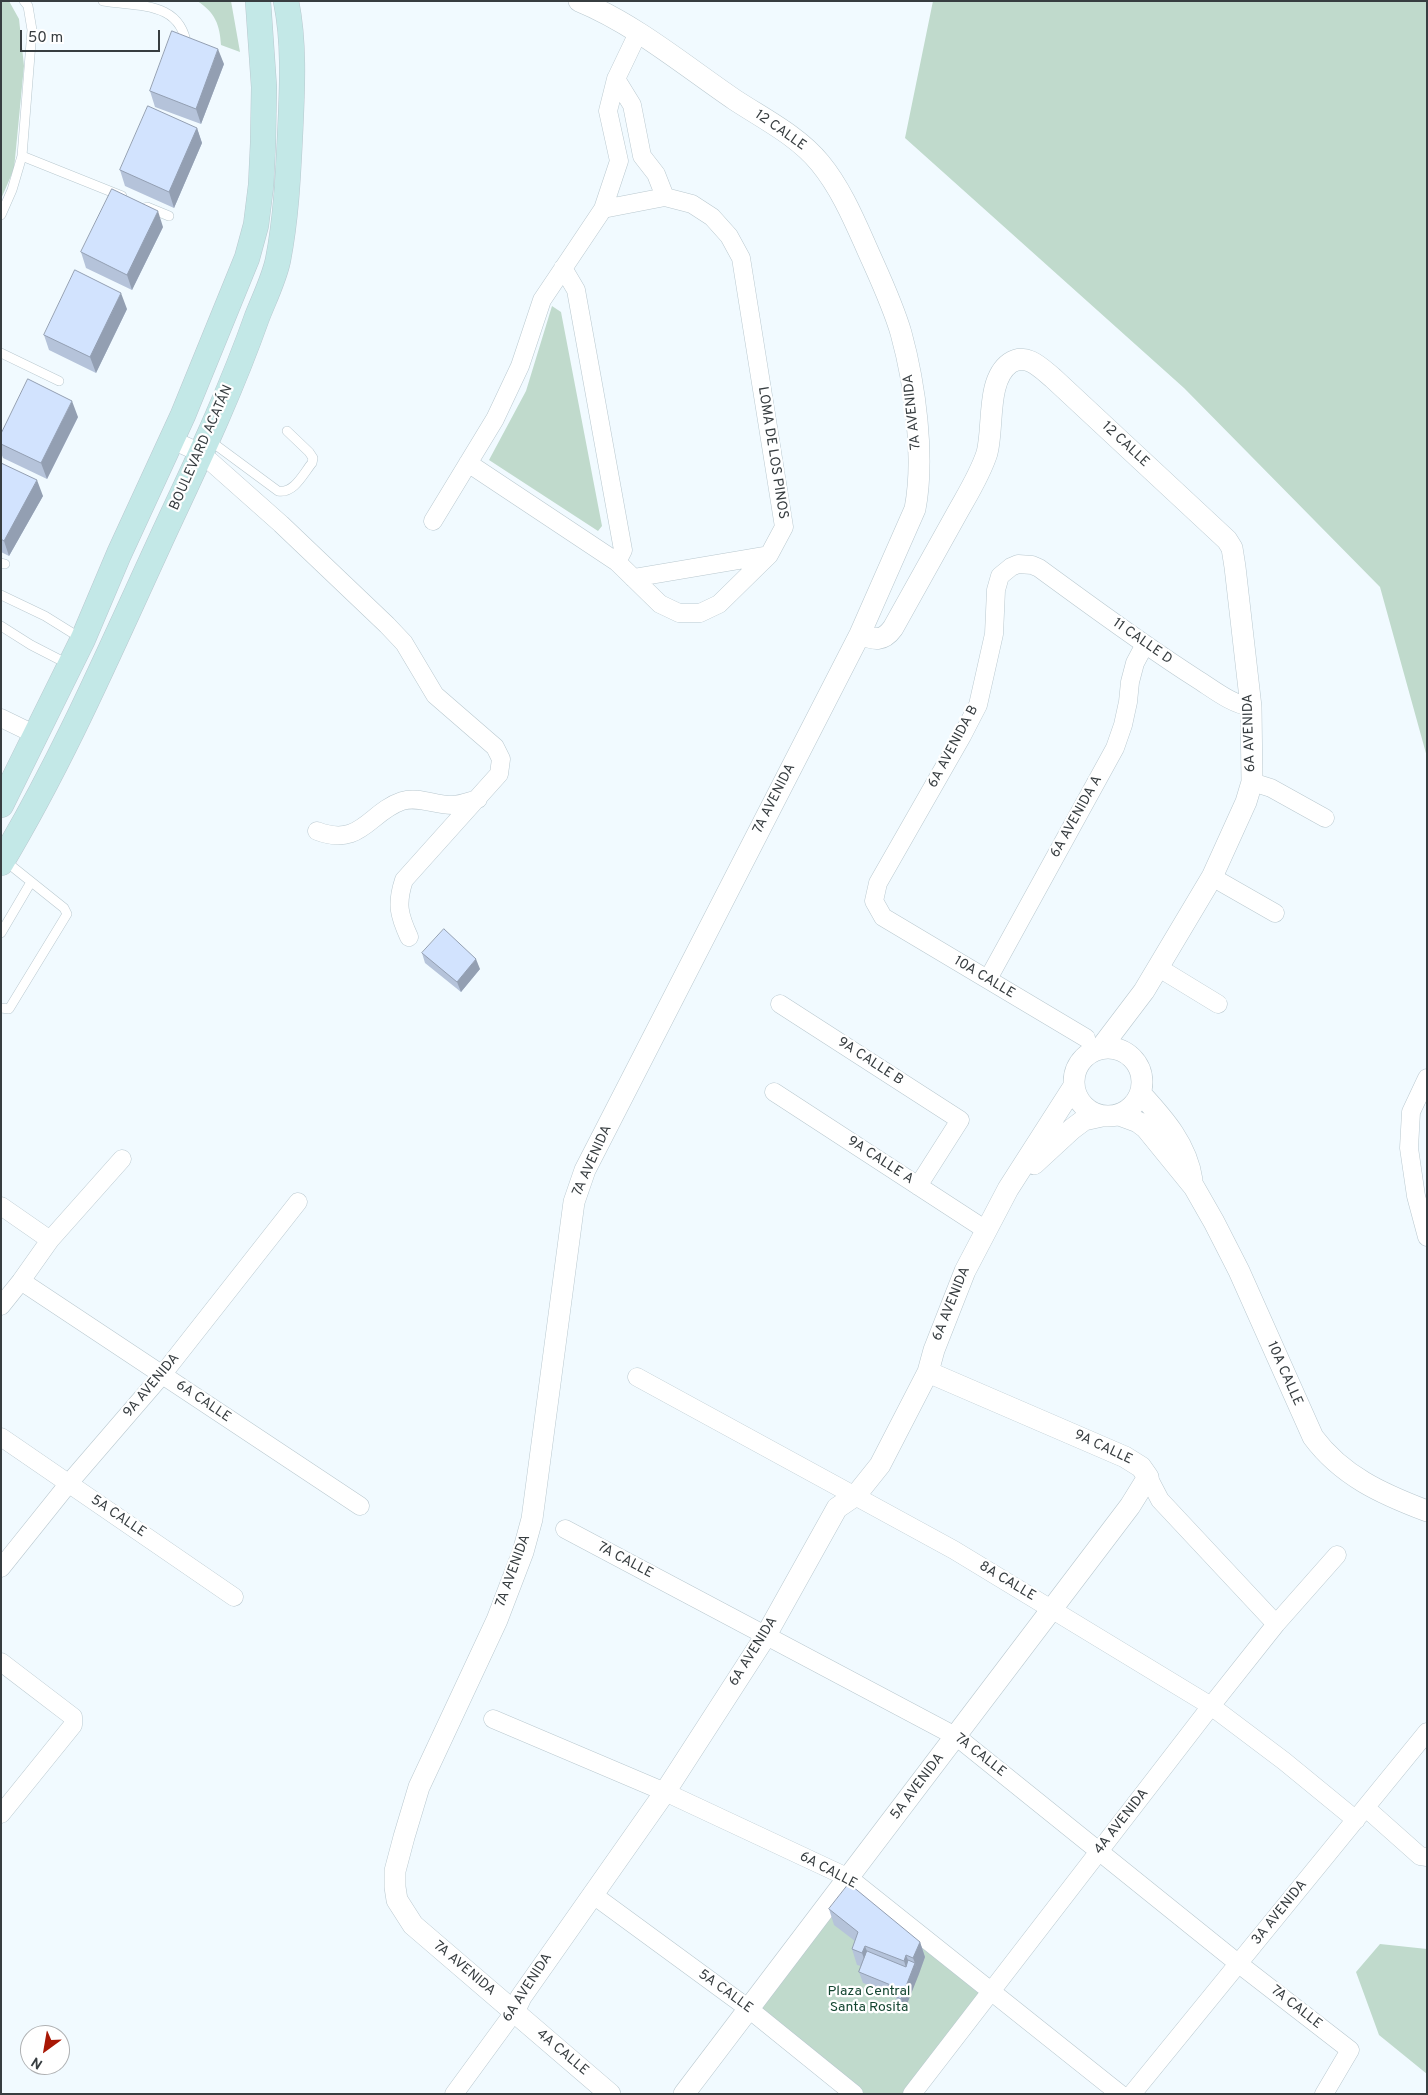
<!DOCTYPE html>
<html>
<head>
<meta charset="utf-8">
<style>
  body { margin:0 }
  #map { position:relative; width:1428px; height:2095px; overflow:hidden; background:#f1faff; font-family:Overpass,sans-serif }
  canvas { display:block }
  .frame { position:absolute; inset:0; border:2px solid #373d40; pointer-events:none }
  .north { position:absolute; left:20px; top:2025px; width:50px; height:50px; box-sizing:border-box; background:#fff; border:1px solid #afb1b3; border-radius:50%; rotate:212deg; font-size:14px; font-weight:700; line-height:20px; text-align:center; color:#373d40 }
  .north::after { content:''; display:block; margin:auto; width:18px; height:22px; background:#a81705; clip-path:polygon(50% 0,100% 100%,50% 72%,0 100%) }
  .scale { position:absolute; left:20px; top:30px; width:140px; height:22px; box-sizing:border-box; border:2px solid #373d40; border-top:0; padding-left:6px; font-size:15px; line-height:18px; white-space:nowrap; color:#373d40; -webkit-text-stroke:4px #fff; paint-order:stroke }
</style>
</head>
<body>
<div id="map">
<canvas width="1428" height="2095"></canvas>
<div class="frame"></div>
<div class="north">N</div>
<div class="scale">50 m</div>
</div>
<script>
const ctx = document.querySelector('canvas').getContext('2d');
ctx.lineJoin = 'round';
function paint(path, color) {
  ctx.fillStyle = color;
  ctx.fill(path, 'evenodd');
}
function strokePath(path, color, width, dash) {
  ctx.strokeStyle = color;
  ctx.lineWidth = width;
  ctx.lineCap = dash ? 'butt' : 'round';
  ctx.setLineDash(dash || []);
  ctx.stroke(path);
}
function write(font, color, halo, rows, align = 'center') {
  ctx.font = font + ' Overpass,sans-serif';
  ctx.lineWidth = 4.5;
  ctx.setLineDash([]);
  ctx.textBaseline = 'middle';
  ctx.strokeStyle = halo;
  ctx.fillStyle = color;
  for (const [text, x, y, turn = 0] of rows) {
    ctx.save();
    ctx.translate(x, y);
    ctx.rotate((+turn || 0) * Math.PI / 180);
    ctx.textAlign = isNaN(turn) ? turn : align;
    if (halo) ctx.strokeText(text, 0, 0);
    ctx.fillText(text, 0, 0);
    ctx.restore();
  }
}
const green = new Path2D(`
  M1,1h8l10,18 5,47 -10,103 -13,30z
  M197,1h34l9,51 -19,-7c-1,-20 -6,-33 -24,-44z
  M933,1h494v756l-47,-170 -196,-199 -279,-250z
  M552,306l9,6 41,214 -4,5 -109,-71 37,-69z
  M849,1878l142,114 -79,102h-58l-105,-85z
  M1380,1944l47,5v125l-48,-39 -23,-63z`);
const service = new Path2D(`
  M103,1c37,6 78,0 84,46
  M22,156l100,40
  M147,207l22,9
  M1,215l11,-25 10,-34 10,-126 -4,-24 -4,-5
  M1,353l58,28
  M209,440l69,51c16,3 25,-17 34,-28l1,-5 -4,-6 -22,-21
  M1,563l4,1
  M1,595l44,21 37,23
  M1,626l30,19 37,19
  M1,933l30,-51
  M1,1008l8,1 58,-95 -3,-6 -60,-48`);
const minor = new Path2D(`
  M616,79l16,26 10,51 14,18 9,23
  M563,268l13,22 47,260 -6,12
  M172,440l29,13 80,71 106,101 17,18 31,52 60,52 6,12 -2,15 -95,106c-8,24 -5,35 5,57
  M468,463l149,99 43,42 19,9h21l19,-9 50,-49 15,-28 -43,-269 -12,-22 -17,-19 -20,-13 -27,-7 -62,12
  M433,521l62,-102 25,-53 22,-66 61,-91 16,-48 -11,-50 8,-32 22,-46
  M633,578l136,-23
  M1,718l35,17
  M1252,782l19,6 54,30
  M317,831c44,17 52,-19 85,-30 16,-5 33,4 50,4 8,0 18,-4 26,-6
  M1212,877l63,36
  M1159,968l59,36
  M988,979l127,-231 8,-23 5,-23 2,-20 5,-19 9,-17
  M780,1004l180,116 -42,66
  M1086,1038l-203,-121 -9,-16 4,-18 84,-147 16,-31 16,-71 2,-44 4,-14 11,-9 7,-3 14,1 7,3c52,38 103,76 158,111 16,10 34,25 54,28
  M1427,1078l-16,34 -2,36 7,48 11,41
  M774,1092l212,138
  M1,1206l49,34
  M21,1281l339,225
  M1,1306l20,-25 29,-41 72,-81
  M637,1377l317,173 257,156 73,55 72,59
  M1,1437l233,160
  M1148,1477l12,23 116,124
  M565,1529l392,208 282,227 111,86 -26,44
  M1,1568l68,-85 93,-108 136,-173
  M1,1662l72,55v8l-72,89
  M493,1719l172,73 184,86 271,216
  M1366,1808l54,48 7,1
  M592,1894l157,115 105,85
  M454,2094l60,-82
  M912,2094l299,-388 65,-82 61,-69
  M1132,2094l295,-362`);
const tertiary = new Path2D(`
  M579,1c56,23 106,65 156,99 29,19 63,36 85,63 19,23 32,52 44,79 13,30 28,60 37,91 14,51 24,124 14,176l-55,125 -275,536 -11,32 -42,317 -9,33 -26,68 -78,167 -15,50 -9,34v16l2,13 16,25 197,169
  M860,634c14,6 23,8 33,-6 21,-38 42,-76 63,-113 11,-20 24,-40 31,-62 7,-26 -1,-73 23,-90 16,-11 31,5 43,15l174,162 5,8 3,19 16,140 1,75 -6,20 -34,75 -68,114 -44,58
  M1074 1082a34 34 0 1 1 68 0a34 34 0 1 1-68 0Z
  M1141,1094c23,25 46,51 51,86
  M1119,1115l19,7 8,6 48,59 20,35 25,49 74,166c29,39 69,57 114,74
  M1034,1164l38,-35 12,-9 18,-4
  M514,2012l7,-15 144,-205 100,-155 72,-129 19,-13 24,-30 48,-93 6,-22 31,-79 43,-82 66,-103
  M684,2094l446,-588 18,-29 -7,-10 -16,-10 -197,-85`);
const secondary = new Path2D(`
  M1,805l82,-166 36,-85 64,-139 64,-157 9,-33 5,-40 2,-42 1,-56 -6,-86
  M1,863c66,-110 116,-229 170,-345 31,-66 62,-133 86,-201 7,-18 17,-38 21,-57 8,-41 10,-83 12,-124 2,-44 5,-92 -4,-135`);
const wall = new Path2D(`
  M224,64l-23,60 -46,-17 -5,-16z
  M197,128l5,15 -28,65 -49,-22 -5,-16z
  M163,227l-31,63 -46,-22 -5,-16z
  M127,309l-31,64 -47,-23 -5,-15z
  M78,417l-31,62 -44,-21 -2,-5v-19z
  M1,463l42,33 -34,60 -8,-4z
  M422,953l58,16 -19,23 -36,-29z
  M829,1909l91,33 5,15 -20,52 -6,-3 -4,-11 -32,-12 -4,-11 2,-6 -4,-1 -5,-16 3,-8 -21,-16z`);
const shadedWall = new Path2D(`
  M218,49l6,15 -23,60 -5,-15z
  M197,128l5,15 -28,65 -5,-16z
  M158,211l5,16 -31,63 -5,-15z
  M121,293l6,16 -31,64 -6,-16z
  M72,401l6,16 -31,62 -6,-16z
  M37,480l6,16 -34,60 -5,-15z
  M476,959l4,10 -19,23 -4,-10z
  M920,1942l5,15 -6,17 -6,-16z
  M865,1946l6,16 -3,7 -6,-16z
  M906,1955l6,15 3,-7 4,11 -14,35 -4,-10 8,-22 -5,-16z`);
const building = new Path2D(`
  M172,31l46,18 -22,60 -46,-18z
  M148,106l49,22 -28,64 -49,-22z
  M112,189l46,22 -31,64 -46,-23z
  M75,270l46,23 -31,64 -46,-22z
  M28,379l44,22 -31,62 -40,-19v-10z
  M1,463l36,17 -33,61 -3,-2z
  M444,929l32,30 -19,23 -35,-29z
  M847,1886h5l68,56 -7,16 -7,-3 -2,6 -39,-15 -3,7 -10,-4 6,-17 -29,-23z
  M867,1951l39,16 2,-7 7,3 -14,36 -6,-3 3,-8 -39,-16z`);
const streetNames = [
  ["12 CALLE",780,131,35],
  ["7A AVENIDA",913,412,-96],
  ["12 CALLE",1125,445,43],
  ["BOULEVARD ACATÁN",202,448,-66],
  ["LOMA DE LOS PINOS",772,453,81],
  ["11 CALLE D",1142,642,35],
  ["6A AVENIDA",1250,733,-92],
  ["6A AVENIDA B",954,747,-62],
  ["7A AVENIDA",775,799,-63],
  ["6A AVENIDA A",1077,817,-61],
  ["10A CALLE",984,978,31],
  ["9A CALLE B",870,1062,33],
  ["7A AVENIDA",593,1161,-66],
  ["9A CALLE A",880,1161,33],
  ["6A AVENIDA",952,1304,-68],
  ["10A CALLE",1284,1374,66],
  ["9A AVENIDA",152,1386,-50],
  ["6A CALLE",203,1402,34],
  ["9A CALLE",1103,1448,25],
  ["5A CALLE",118,1517,34],
  ["7A CALLE",625,1561,28],
  ["7A AVENIDA",514,1571,-70],
  ["8A CALLE",1007,1582,31],
  ["6A AVENIDA",754,1652,-58],
  ["7A CALLE",980,1756,38],
  ["5A AVENIDA",918,1787,-53],
  ["4A AVENIDA",1122,1822,-52],
  ["6A CALLE",828,1871,28],
  ["3A AVENIDA",1280,1913,-51],
  ["7A AVENIDA",464,1969,40],
  ["6A AVENIDA",528,1988,-57],
  ["5A CALLE",725,1992,36],
  ["7A CALLE",1296,2008,38],
  ["4A CALLE",562,2053,40]
];
const parkNames = [
  ["Plaza Central",869,1992],
  ["Santa Rosita",869,2008]
];
paint(green, '#c0dacc');
strokePath(service, '#b9c8cf', 10);
strokePath(minor, '#b9c8cf', 19);
strokePath(tertiary, '#b9c8cf', 22);
strokePath(secondary, '#b9c8cf', 26);
strokePath(service, '#fff', 9);
strokePath(minor, '#fff', 18);
strokePath(tertiary, '#fff', 21);
strokePath(secondary, '#c3e8e7', 25);
paint(wall, '#b5c3da');
paint(shadedWall, '#939fb2');
paint(building, '#d2e3fe');
strokePath(building, '#939fb2', 1);
write('14px', '#373d40', '#fff', streetNames);
write('14px', '#154732', '#fff', parkNames);
</script>
</body>
</html>
